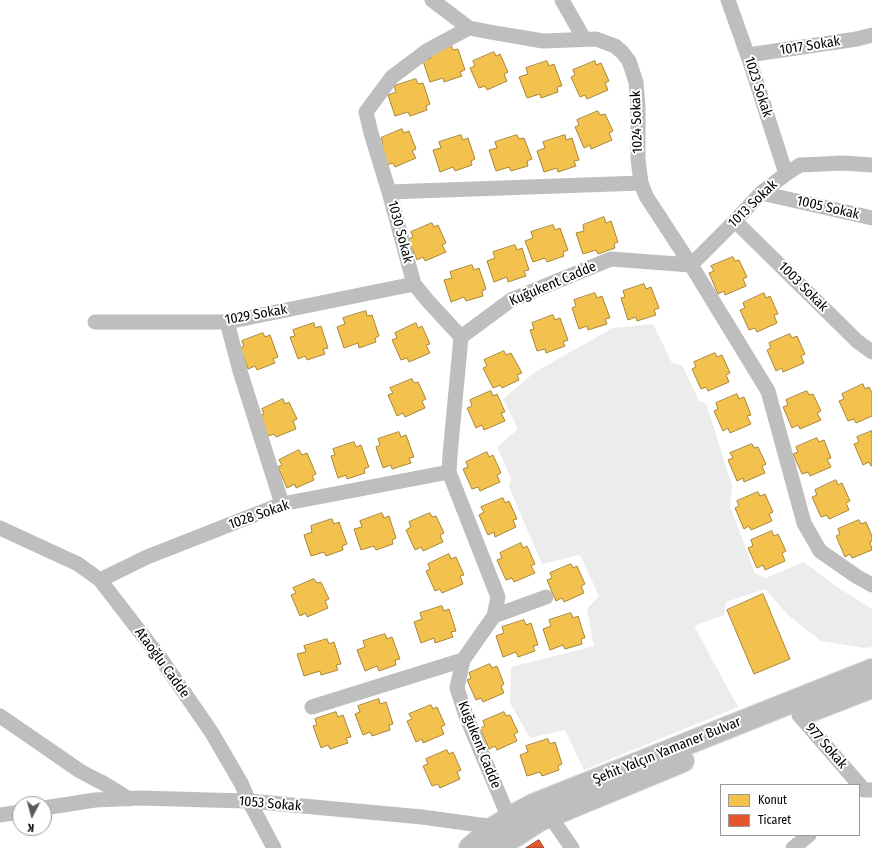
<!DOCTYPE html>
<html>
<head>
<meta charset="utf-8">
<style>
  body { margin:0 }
  #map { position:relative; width:872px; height:848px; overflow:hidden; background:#fff; font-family:"Fira Sans Condensed",sans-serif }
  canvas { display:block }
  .legend { position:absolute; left:720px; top:784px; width:140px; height:52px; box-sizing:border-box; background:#fff; border:1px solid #999; margin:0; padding:5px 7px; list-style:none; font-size:12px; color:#000 }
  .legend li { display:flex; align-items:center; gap:8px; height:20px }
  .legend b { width:20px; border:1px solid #999 }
  .north { position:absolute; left:12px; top:796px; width:40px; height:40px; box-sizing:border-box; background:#fff; border:1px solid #999; border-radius:50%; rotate:186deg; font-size:11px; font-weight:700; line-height:16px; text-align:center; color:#000 }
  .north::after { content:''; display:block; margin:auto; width:14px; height:18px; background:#595959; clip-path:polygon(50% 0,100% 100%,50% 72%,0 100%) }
</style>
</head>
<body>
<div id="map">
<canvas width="872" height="848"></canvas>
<ul class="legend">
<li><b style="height:11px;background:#f2c14e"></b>Konut</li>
<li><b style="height:11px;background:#e4572e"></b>Ticaret</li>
</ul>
<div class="north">K</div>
</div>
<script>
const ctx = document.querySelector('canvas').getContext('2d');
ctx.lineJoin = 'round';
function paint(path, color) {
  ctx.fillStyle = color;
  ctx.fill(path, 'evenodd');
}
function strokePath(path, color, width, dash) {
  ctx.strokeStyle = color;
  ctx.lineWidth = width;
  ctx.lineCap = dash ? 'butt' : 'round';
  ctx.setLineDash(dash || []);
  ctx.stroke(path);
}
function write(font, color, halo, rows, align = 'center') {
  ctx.font = font + ' "Fira Sans Condensed",sans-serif';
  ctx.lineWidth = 4;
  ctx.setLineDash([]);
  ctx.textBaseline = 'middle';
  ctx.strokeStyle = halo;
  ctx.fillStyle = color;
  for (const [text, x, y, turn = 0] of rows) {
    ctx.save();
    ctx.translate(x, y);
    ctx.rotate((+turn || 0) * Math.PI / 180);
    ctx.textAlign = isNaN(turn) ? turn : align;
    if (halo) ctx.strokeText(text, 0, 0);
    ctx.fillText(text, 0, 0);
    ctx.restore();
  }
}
const green = new Path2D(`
  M653,324l19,39 10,2 17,36 7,2 26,83 -2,20 25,67 11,5 38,-16 33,25 35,22v38l-8,1 -43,-7 -33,-26 -23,-26 -39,13 -2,13 -30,11 44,81 -154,63 -19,-40 -35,8 -20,-35 1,-36 83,-21 -7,-37 12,-13 -19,-41 -38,9 -33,-77 2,-9 -14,-31 21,-18 -15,-30 32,-27 78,-44z`);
const homes = new Path2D(`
  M451,45l2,5 5,-1 7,21 -5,2 2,4 -18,6 -1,-4 -13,4 -7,-21 8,-3 -2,-6z
  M494,52l2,4 4,-2 8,18 -4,2 3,7 -20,9 -2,-4 -6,2 -9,-20 5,-2 -2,-5z
  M547,61l2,5 5,-2 8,22 -5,1 1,5 -17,6 -1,-4 -13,4 -8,-21 9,-3 -2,-6z
  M595,61l1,4 5,-2 8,18 -4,2 3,7 -21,9 -2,-4 -5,2 -9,-20 4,-2 -2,-5z
  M416,79l2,5 5,-1 7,21 -4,2 1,4 -17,6 -2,-4 -13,4 -7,-21 8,-3 -2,-6z
  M598,111l2,4 5,-1 8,17 -4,2 3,7 -21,9 -1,-4 -6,3 -9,-21 4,-2 -2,-5z
  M402,129l2,4 5,-2 7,18 -4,2 4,7 -21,9 -2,-4 -6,2 -9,-20 5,-2 -2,-5z
  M461,135l2,5 5,-2 7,21 -4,2 1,4 -17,6 -2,-4 -13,5 -7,-22 8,-2 -2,-6z
  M517,135l2,4 5,-1 8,21 -5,2 1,5 -17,5 -2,-4 -13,4 -7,-21 8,-2 -2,-6z
  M565,135l1,5 6,-2 7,22 -5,1 2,5 -18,6 -1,-4 -13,4 -7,-21 8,-3 -2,-6z
  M604,217l2,6 5,-2 7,21 -4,2 1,4 -17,6 -2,-4 -13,4 -7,-21 8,-2 -1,-6z
  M432,223l2,4 4,-2 8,18 -4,2 4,7 -21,9 -2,-4 -6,3 -9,-21 5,-2 -2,-5z
  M553,225l2,5 5,-2 8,22 -5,2 1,4 -17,6 -2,-4 -12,4 -8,-21 8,-3 -2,-6z
  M515,245l2,5 5,-2 7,22 -5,1 2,5 -18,6 -1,-5 -13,5 -7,-21 8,-3 -2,-6z
  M733,257l2,4 4,-1 8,17 -4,2 3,7 -21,9 -1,-4 -6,3 -9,-21 5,-2 -3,-5z
  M472,265l2,5 5,-2 7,21 -4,2 1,5 -17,5 -2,-4 -13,5 -7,-22 8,-2 -2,-6z
  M644,284l2,5 5,-2 8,21 -5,2 2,5 -19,6 -1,-4 -8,3 -7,-22 4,-1 -2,-6z
  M595,293l2,5 5,-2 8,22 -5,1 2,5 -19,6 -1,-4 -8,3 -7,-21 4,-2 -2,-6z
  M764,293l2,5 4,-2 8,18 -4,1 3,8 -20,9 -2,-4 -6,2 -9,-20 5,-2 -2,-5z
  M366,311l1,5 5,-1 7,21 -4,2 1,4 -17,6 -1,-5 -14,5 -7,-21 8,-3 -2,-6z
  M553,315l2,5 5,-2 8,22 -5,2 2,4 -19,7 -1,-4 -8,2 -7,-21 4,-1 -2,-6z
  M314,323l1,5 6,-2 7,22 -5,1 2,5 -18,6 -2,-4 -7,3 -8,-22 5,-1 -2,-6z
  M416,323l2,5 4,-2 8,18 -4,1 4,8 -21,9 -2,-4 -6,2 -9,-20 5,-2 -2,-5z
  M263,333l2,4 5,-2 8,22 -5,2 2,4 -18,7 -2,-4 -7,3 -8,-21 4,-2 -2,-5z
  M790,334l2,4 5,-2 8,18 -4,2 3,7 -21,9 -1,-4 -6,3 -9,-21 4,-2 -2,-5z
  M504,351l2,4 5,-2 11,20 -5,2 2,5 -17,8 -2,-3 -7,3 -10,-20 4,-2 -3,-6z
  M715,353l2,4 5,-2 8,18 -4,2 3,7 -21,9 -2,-4 -5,2 -9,-20 4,-2 -2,-5z
  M412,379l2,4 4,-1 8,17 -4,2 3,7 -20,9 -2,-4 -6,3 -9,-21 5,-2 -3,-5z
  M863,384l2,5 4,-2 3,6v23l-16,7 -2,-4 -6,2 -9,-20 5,-2 -2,-5z
  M491,391l2,5 4,-2 8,18 -4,1 4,8 -21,9 -2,-5 -6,3 -9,-20 5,-2 -2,-6z
  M807,391l2,4 4,-1 8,17 -4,2 4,7 -21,9 -2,-4 -6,3 -9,-21 5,-2 -2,-5z
  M737,394l2,5 5,-2 7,18 -4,1 4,8 -21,9 -2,-5 -5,3 -9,-20 4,-2 -2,-6z
  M283,399l2,5 4,-2 8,17 -4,2 3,8 -20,8 -2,-3 -6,2 -9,-20 5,-2 -2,-5z
  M872,431v35h-1l-2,-4 -6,3 -9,-21 5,-2 -2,-5z
  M399,432l2,5 5,-2 8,22 -5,1 2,5 -19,6 -1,-4 -8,3 -7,-21 4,-2 -2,-6z
  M817,438l2,4 5,-2 7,18 -4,1 4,8 -21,9 -2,-4 -6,2 -9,-20 5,-2 -2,-5z
  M354,442l2,5 5,-2 8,22 -5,2 1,4 -18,6 -1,-4 -8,3 -7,-22 4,-1 -2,-6z
  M752,444l2,4 4,-1 8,17 -4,2 3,7 -21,9 -1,-4 -6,3 -9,-21 5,-2 -3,-5z
  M299,450l3,5 5,-2 9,21 -4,2 2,4 -18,8 -1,-4 -8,4 -9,-21 4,-2 -3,-5z
  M487,452l2,5 4,-2 8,18 -4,2 3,7 -20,9 -2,-4 -6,2 -9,-20 5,-2 -2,-5z
  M836,480l2,5 4,-2 8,18 -4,2 3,7 -20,9 -2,-4 -6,2 -9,-20 5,-2 -2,-5z
  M758,492l2,4 5,-2 8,18 -4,2 3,7 -21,9 -2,-4 -5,3 -9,-21 4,-2 -2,-5z
  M503,498l2,5 4,-2 8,18 -4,1 3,7 -21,10 -1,-5 -6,3 -9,-20 5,-3 -3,-5z
  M382,513l2,5 5,-2 7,22 -4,2 1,4 -17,6 -2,-4 -13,4 -7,-21 8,-2 -2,-6z
  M430,513l2,4 4,-1 8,17 -4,2 3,7 -20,9 -2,-4 -6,3 -9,-20 5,-3 -2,-5z
  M332,519l2,5 5,-2 8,22 -5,2 1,4 -17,6 -2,-4 -13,4 -7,-21 8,-3 -1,-6z
  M859,520l2,4 5,-2 6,14v5l-2,1 2,8 -20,8 -2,-4 -5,3 -9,-21 4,-2 -2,-5z
  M772,531l2,5 4,-2 8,17 -4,2 3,8 -20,9 -2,-5 -6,3 -9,-20 5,-2 -2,-6z
  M521,543l2,5 4,-2 8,18 -4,2 4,7 -21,9 -2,-4 -6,2 -9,-20 5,-2 -2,-5z
  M449,554l2,5 5,-2 8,18 -4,1 3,8 -21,9 -2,-4 -5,2 -9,-20 4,-2 -2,-5z
  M571,564l2,4 4,-2 8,18 -4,2 3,7 -20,9 -2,-4 -6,3 -9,-21 5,-2 -2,-5z
  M314,579l3,4 4,-1 8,17 -4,2 3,7 -21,9 -1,-4 -6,3 -9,-21 5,-2 -3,-5z
  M763,594l27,65 -36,15 -27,-64z
  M442,606l2,5 5,-2 7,22 -5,1 2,5 -18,6 -1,-5 -13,5 -7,-21 8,-3 -2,-6z
  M571,613l2,5 5,-2 7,22 -4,1 1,5 -17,5 -2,-4 -13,5 -7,-21 8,-3 -2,-6z
  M524,620l2,5 5,-2 7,22 -5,1 2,5 -17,6 -2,-5 -13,5 -7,-21 8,-3 -2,-6z
  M385,634l2,5 5,-2 8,22 -5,1 1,5 -17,6 -2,-5 -12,5 -8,-21 8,-3 -2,-6z
  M327,639l2,5 5,-2 7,22 -5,1 2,5 -17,5 -1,-4 -16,5 -7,-22 9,-2 -2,-6z
  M490,664l2,4 5,-2 7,18 -3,2 3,7 -21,9 -2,-4 -5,2 -9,-20 4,-2 -2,-5z
  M379,699l1,5 6,-2 7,22 -4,1 1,5 -18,6 -2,-4 -7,3 -8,-21 5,-2 -2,-6z
  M431,705l2,4 4,-2 8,18 -4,2 3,7 -21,9 -1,-4 -6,3 -9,-21 5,-2 -3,-5z
  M336,712l2,5 5,-2 8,22 -5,1 2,5 -18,6 -2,-4 -7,3 -8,-22 4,-1 -2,-6z
  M504,712l2,4 4,-1 8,17 -4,2 3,7 -20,9 -2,-4 -6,3 -9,-21 5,-2 -2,-5z
  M548,739l2,5 5,-2 7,22 -4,2 1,4 -17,6 -2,-4 -13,4 -7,-21 8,-3 -2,-6z
  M447,750l2,4 4,-2 8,18 -4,2 3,7 -20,9 -2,-4 -6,2 -9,-20 5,-2 -2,-5z`);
const shops = new Path2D(`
  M539,840l5,8h-18z`);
const minor = new Path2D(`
  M432,0l37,28 21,4 53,9 53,-2 19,7 7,6 7,9 7,21 2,24v53l3,24 5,13 45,69 44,-44 26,-28 25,-19 14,-9 43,-2 29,2
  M562,0l22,39
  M728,0l22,62 36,112
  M748,55l109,-16 15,-4
  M389,192l252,-9
  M761,193l111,25
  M735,221l122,120 15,11
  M95,322h132l187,-38
  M227,322l13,49 42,133
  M461,337l-33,-36 -14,-17 -25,-92 -18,-59 -5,-21 26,-35 36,-27 41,-22
  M0,528l78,36 22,16 61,79 51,74 29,50 8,18 25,47
  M100,580l47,-23 135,-53 167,-32
  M494,616l52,-19
  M312,707l151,-47
  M799,715l65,75h8
  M0,716l80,55 13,7 10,5 26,16
  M44,808l51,-8 46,-2 68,2 40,1 173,16 73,10
  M0,815l20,-3
  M550,816l22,32
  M509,818l-43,-102 -9,-28 6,-28 31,-44 4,-19 -49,-125 1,-17 11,-118 50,-37 100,-41 80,6 77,126 36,132 16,28 36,25 16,9
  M793,848l16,-13`);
const highway = new Path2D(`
  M810,711l62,-24
  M470,848l25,-21 14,-9 24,-13 339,-135
  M496,848l44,-28 143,-59`);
const streetNames = [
  ["1017 Sokak",810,46,-9],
  ["1023 Sokak",758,87,72],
  ["1024 Sokak",637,122,-92],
  ["1013 Sokak",753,204,-44],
  ["1005 Sokak",828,208,13],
  ["1030 Sokak",400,232,75],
  ["Kuğukent Cadde",553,284,-23],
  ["1003 Sokak",803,287,45],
  ["1029 Sokak",256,315,-10],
  ["1028 Sokak",259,515,-19],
  ["Ataoğlu Cadde",162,663,54],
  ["Kuğukent Cadde",479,745,68],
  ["977 Sokak",826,746,49],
  ["Şehit Yalçın Yamaner Bulvar",667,751,-22],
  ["1053 Sokak",270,804,5]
];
paint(green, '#ececec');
paint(homes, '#f2c14e');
strokePath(homes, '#a98737', 1);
paint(shops, '#e4572e');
strokePath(shops, '#a03d20', 1);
strokePath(highway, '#dbdbdb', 24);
strokePath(minor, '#bebebe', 15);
strokePath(highway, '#bebebe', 22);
write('14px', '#000', '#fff', streetNames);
</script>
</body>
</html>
